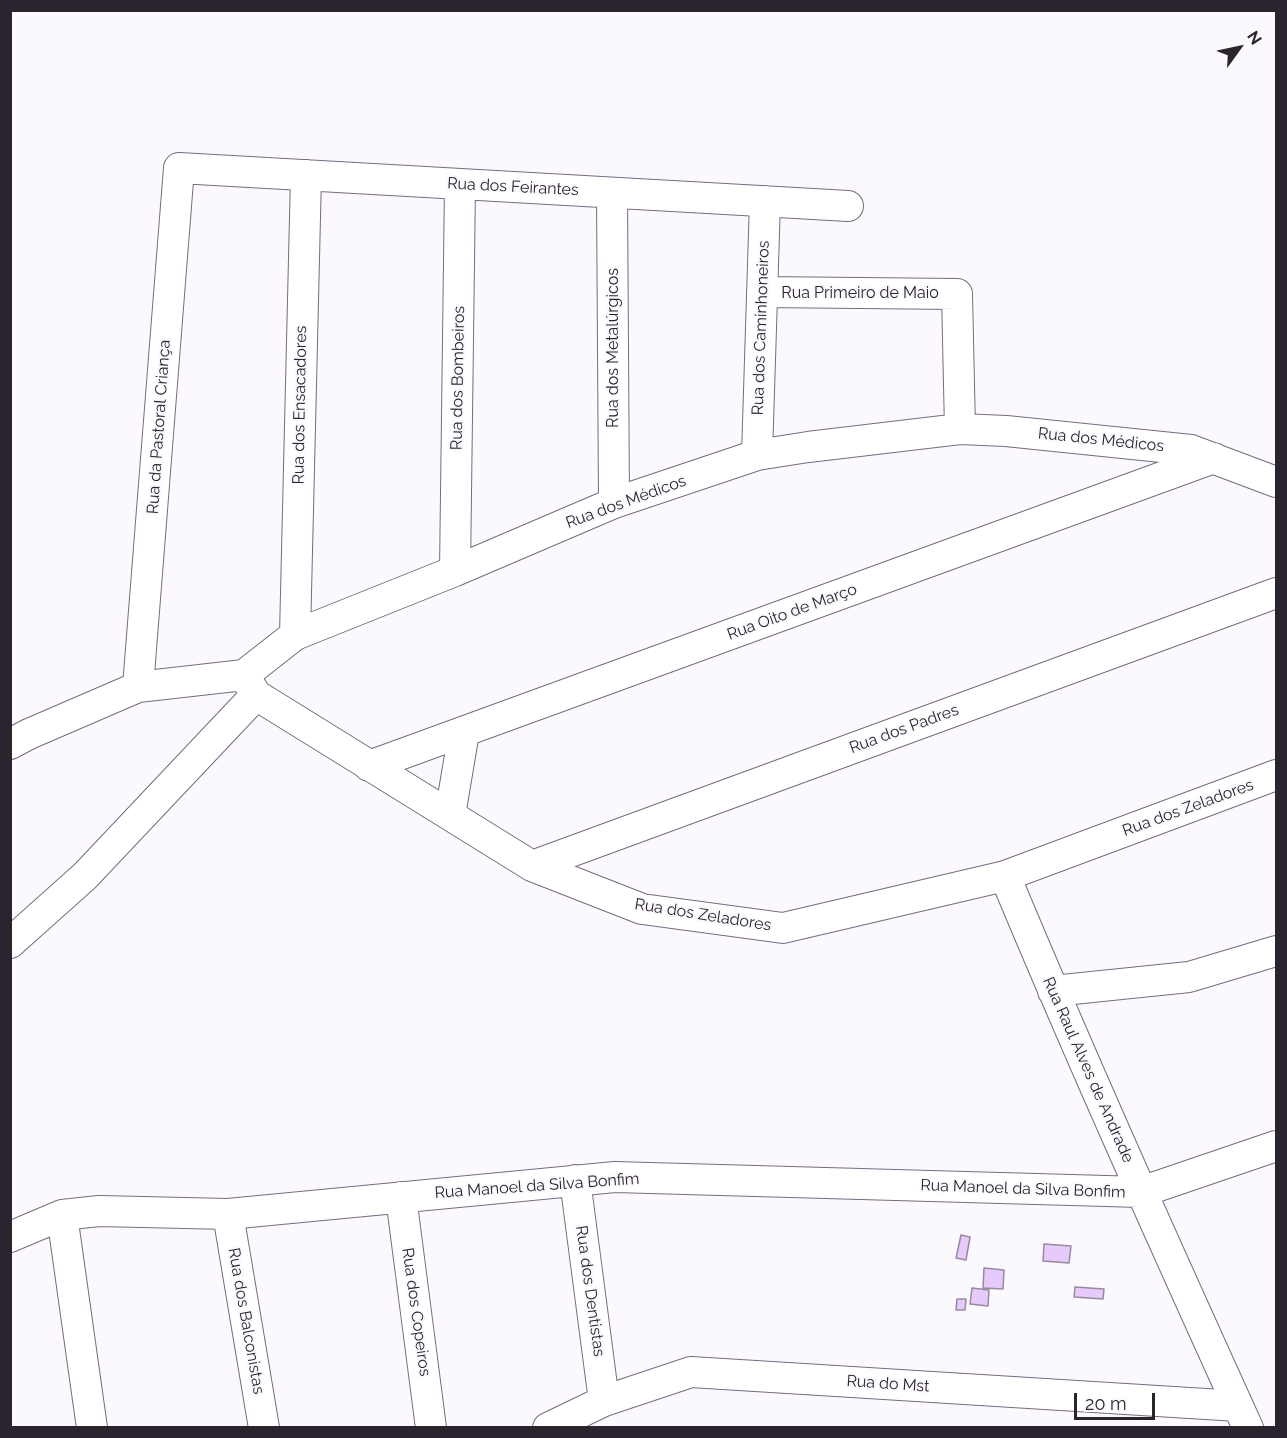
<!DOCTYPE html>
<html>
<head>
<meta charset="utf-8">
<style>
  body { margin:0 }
  #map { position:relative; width:1287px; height:1438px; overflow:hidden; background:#fbf9fe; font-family:Raleway,sans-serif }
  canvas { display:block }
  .frame { position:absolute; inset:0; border:12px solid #29242d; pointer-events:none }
  .north { position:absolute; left:1209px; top:18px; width:60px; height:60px; -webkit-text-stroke:4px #fbf9fe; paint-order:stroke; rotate:57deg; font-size:16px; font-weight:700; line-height:24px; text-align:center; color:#29242d }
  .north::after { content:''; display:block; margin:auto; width:21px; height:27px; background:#29242d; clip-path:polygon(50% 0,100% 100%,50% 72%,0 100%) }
  .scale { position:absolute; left:1074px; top:1393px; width:81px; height:27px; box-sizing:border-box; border:3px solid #29242d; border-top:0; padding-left:8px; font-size:18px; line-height:21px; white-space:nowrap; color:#29242d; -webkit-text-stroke:4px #fbf9fe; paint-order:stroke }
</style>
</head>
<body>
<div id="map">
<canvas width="1287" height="1438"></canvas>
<div class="frame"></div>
<div class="north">N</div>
<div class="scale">20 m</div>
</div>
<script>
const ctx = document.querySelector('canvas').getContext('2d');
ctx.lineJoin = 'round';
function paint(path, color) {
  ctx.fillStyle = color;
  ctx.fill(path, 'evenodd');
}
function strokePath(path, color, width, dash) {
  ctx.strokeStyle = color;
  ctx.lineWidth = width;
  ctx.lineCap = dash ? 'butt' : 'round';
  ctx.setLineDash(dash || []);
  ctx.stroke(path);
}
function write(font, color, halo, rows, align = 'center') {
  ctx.font = font + ' Raleway,sans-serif';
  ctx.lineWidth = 4.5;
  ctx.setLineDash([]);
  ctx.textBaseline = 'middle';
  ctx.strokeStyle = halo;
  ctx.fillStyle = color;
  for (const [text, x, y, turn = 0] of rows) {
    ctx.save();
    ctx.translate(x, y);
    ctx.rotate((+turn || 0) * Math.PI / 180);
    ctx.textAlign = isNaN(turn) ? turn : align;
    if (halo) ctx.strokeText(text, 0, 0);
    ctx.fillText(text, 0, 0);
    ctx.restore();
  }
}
const building = new Path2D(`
  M961,1235l9,2 -4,23 -10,-2z
  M1044,1244l27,2 -2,17 -26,-2z
  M984,1268l20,2 -1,19 -20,-1z
  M1075,1287l29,2 -1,10 -29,-2z
  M972,1288l17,2 -1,16 -18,-2z
  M957,1299h9l-1,11h-9z`);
const minor = new Path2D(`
  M612,193l2,310
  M762,292l195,2 3,135
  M757,455l8,-254
  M455,571l5,-387
  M295,635l11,-460
  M244,675l12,20 276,171 110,43 141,19 222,-52 271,-101
  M138,687l41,-519 669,38
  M10,744l19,-10 109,-47 106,-12 51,-40 160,-64 159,-68 143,-48 51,-8 152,-18 46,2 185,19 85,32
  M369,766l845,-308
  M450,815l14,-83
  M532,866l744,-273
  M1005,876c77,185 160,369 243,552
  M10,943l75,-67 171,-181
  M1053,991l136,-14 87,-26
  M575,1180l29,221
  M401,1197l30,231
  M228,1214l36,214
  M62,1215l30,213
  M10,1237l52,-22 37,-4 129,3 387,-37 526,15 135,-46
  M548,1428l56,-27 87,-29 547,34`);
const streetNames = [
  ["Rua dos Feirantes",513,187,3],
  ["Rua Primeiro de Maio",860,293],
  ["Rua dos Caminhoneiros",761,328,-88],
  ["Rua dos Metalúrgicos",613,348,-90],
  ["Rua dos Bombeiros",458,378,-89],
  ["Rua dos Ensacadores",300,405,-89],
  ["Rua da Pastoral Criança",159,427,-86],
  ["Rua dos Médicos",1101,440,6],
  ["Rua dos Médicos",626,502,-20],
  ["Rua Oito de Março",792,612,-20],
  ["Rua dos Padres",904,729,-20],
  ["Rua dos Zeladores",1188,808,-20],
  ["Rua dos Zeladores",703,915,9],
  ["Rua Raul Alves de Andrade",1088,1070,66],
  ["Rua Manoel da Silva Bonfim",537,1186,-4],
  ["Rua Manoel da Silva Bonfim",1023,1189,2],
  ["Rua dos Dentistas",590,1291,82],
  ["Rua dos Copeiros",416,1312,82],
  ["Rua dos Balconistas",246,1321,80],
  ["Rua do Mst",888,1384,4]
];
paint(building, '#e6cafb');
strokePath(building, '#968aa0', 1.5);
strokePath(minor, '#776b80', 32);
strokePath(minor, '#fff', 30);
write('16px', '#29242d', '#fbf9fe', streetNames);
</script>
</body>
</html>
